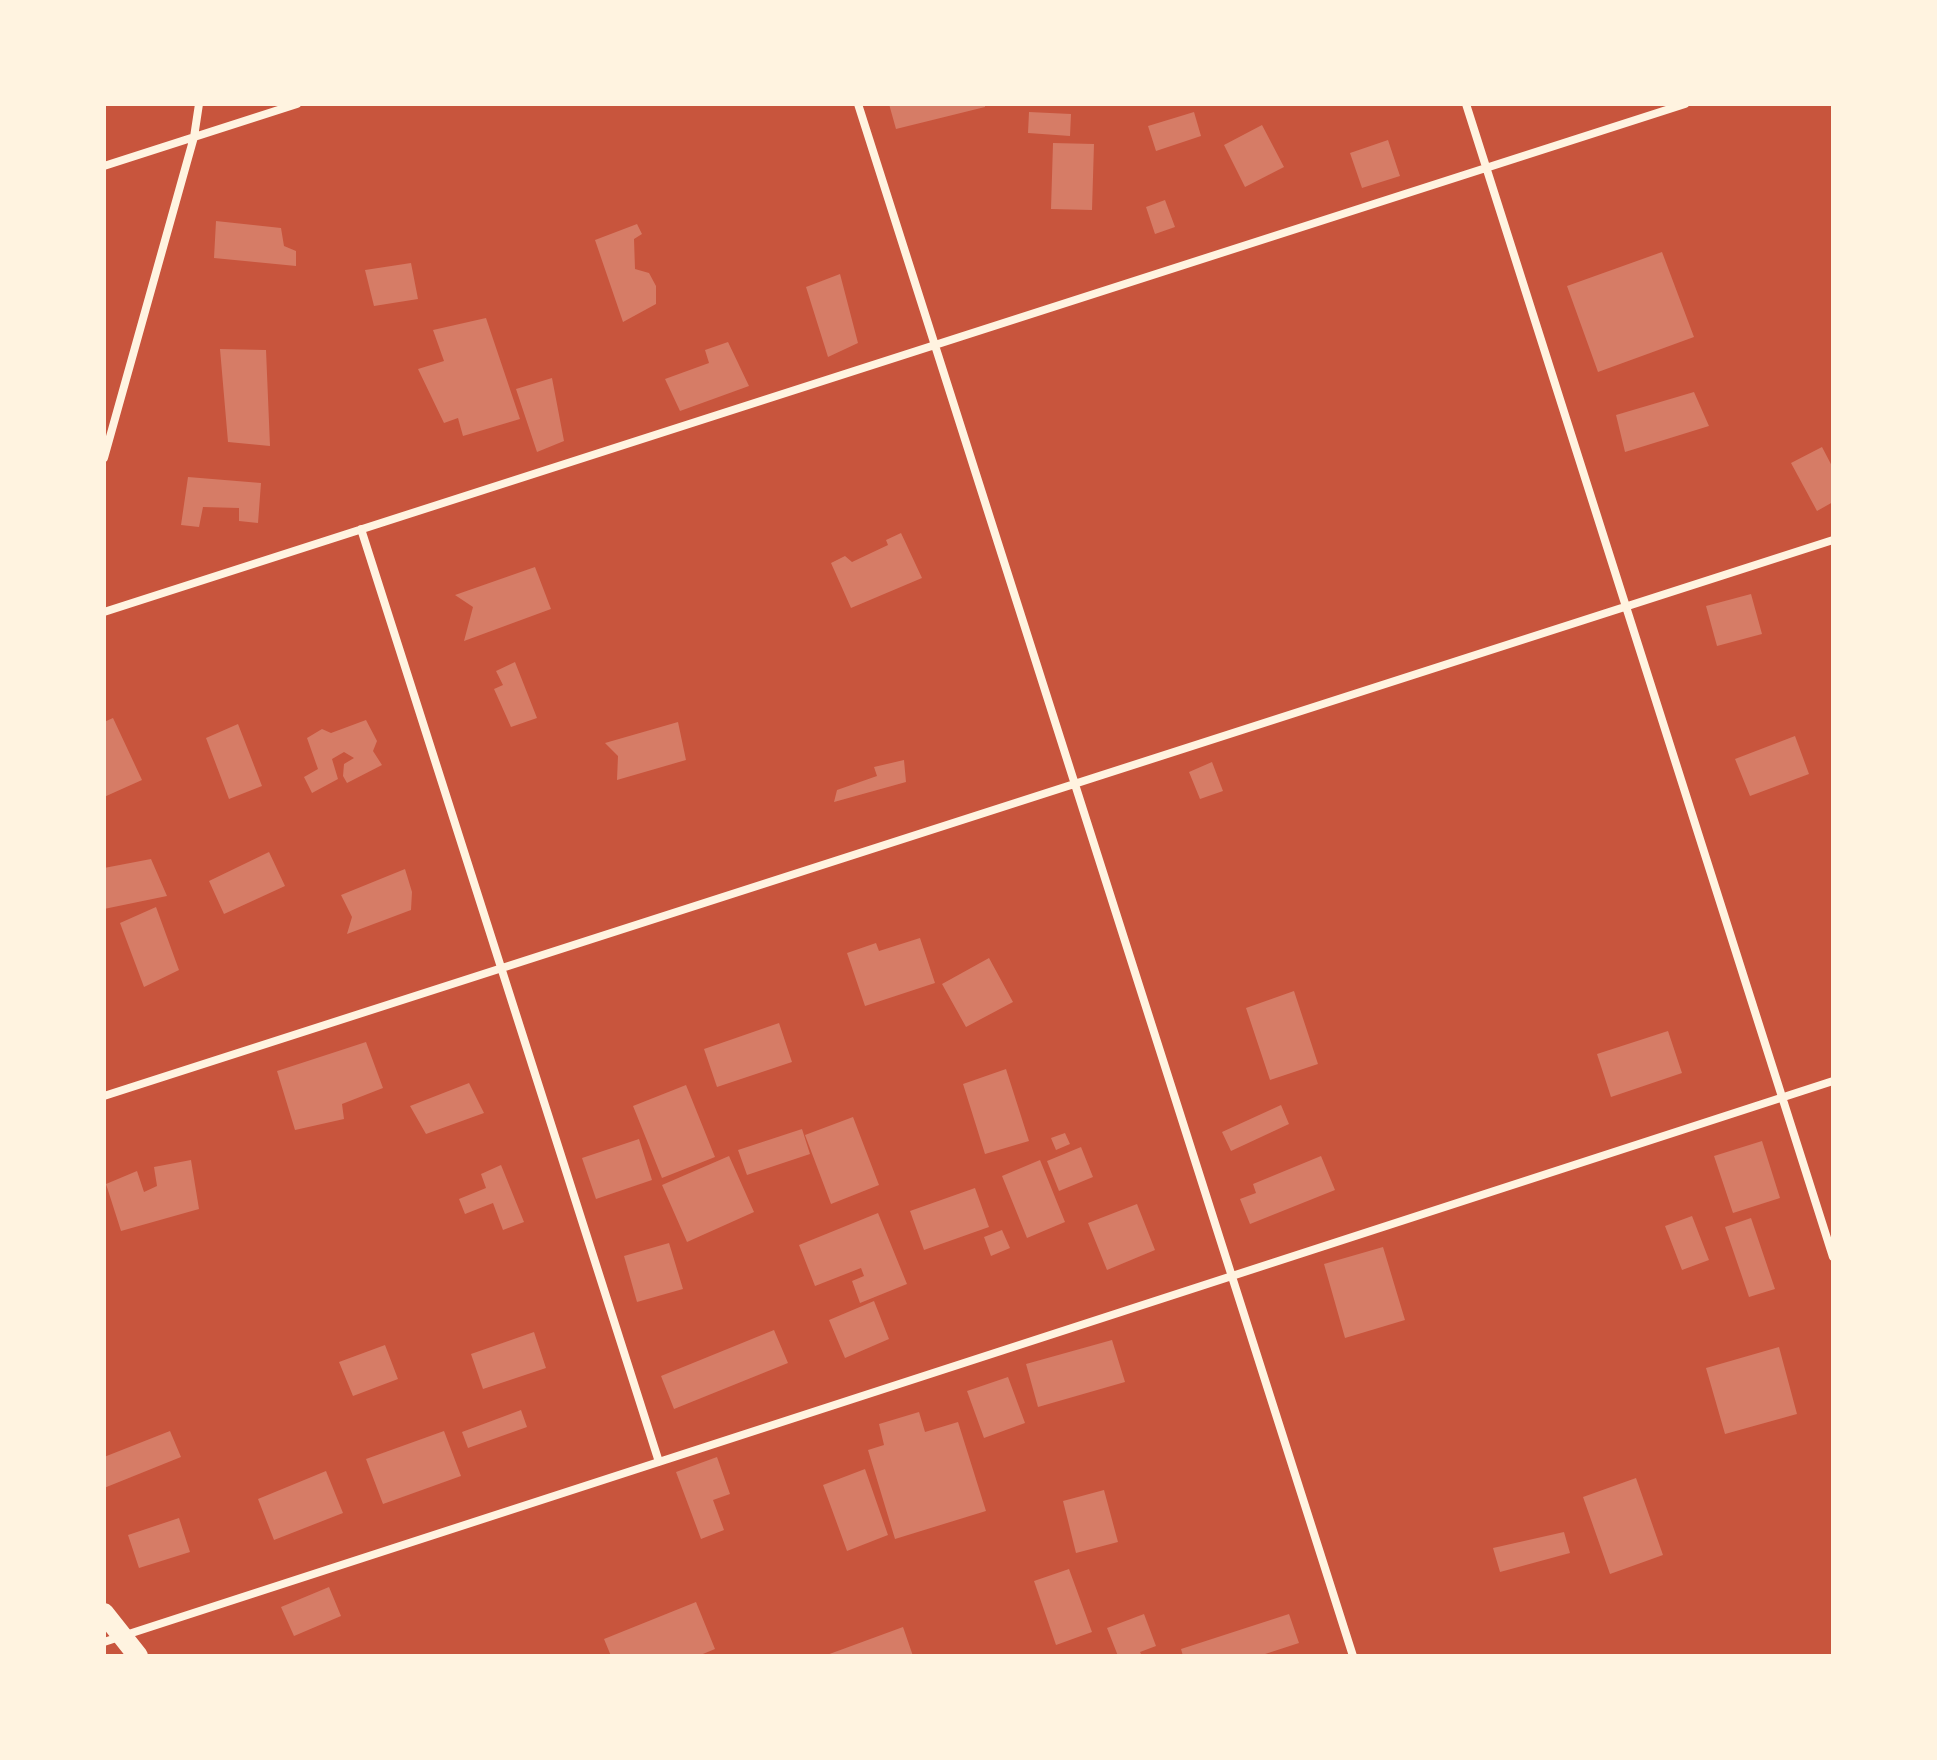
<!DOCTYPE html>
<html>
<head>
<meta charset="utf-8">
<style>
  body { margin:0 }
  #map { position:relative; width:1937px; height:1760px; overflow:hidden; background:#c8553d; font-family:Barlow,sans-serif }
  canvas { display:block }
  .frame { position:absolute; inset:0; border:106px solid #fff3e0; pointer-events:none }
</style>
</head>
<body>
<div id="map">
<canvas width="1937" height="1760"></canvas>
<div class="frame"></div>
</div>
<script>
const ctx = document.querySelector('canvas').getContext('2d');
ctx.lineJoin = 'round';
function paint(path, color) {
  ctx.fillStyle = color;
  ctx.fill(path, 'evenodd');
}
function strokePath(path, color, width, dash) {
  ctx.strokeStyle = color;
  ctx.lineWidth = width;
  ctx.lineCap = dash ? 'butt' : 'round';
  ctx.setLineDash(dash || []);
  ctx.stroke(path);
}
const building = new Path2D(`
  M889,104h96v3l-89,22z
  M1029,112l42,2 -1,22 -42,-3z
  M1194,112l7,24 -45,15 -8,-25z
  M1262,125l22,42 -39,20 -21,-42z
  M1388,140l12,36 -38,12 -12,-35z
  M1053,143l41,1 -2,66 -41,-1z
  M1165,200l10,27 -20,7 -9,-27z
  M216,221l65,7 3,18 12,5v15l-82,-8z
  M637,224l5,10 -8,5 1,30 14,4 7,13v18l-33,18 -28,-82z
  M1662,252l32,85 -96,35 -31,-86z
  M411,263l7,36 -44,7 -9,-36z
  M840,274l18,69 -30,14 -22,-70z
  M486,318l34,101 -57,17 -5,-18 -14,5 -26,-54 26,-8 -11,-31z
  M728,342l21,44 -69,25 -15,-32 44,-16 -4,-13z
  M220,349l46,1 4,96 -42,-4z
  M552,378l12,63 -27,11 -21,-63z
  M1694,392l15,34 -84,26 -9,-37z
  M1822,447l11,21v34l-16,9 -26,-48z
  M188,477l73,6 -3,40 -19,-2v-13l-36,-1 -4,20 -18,-2z
  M901,533l21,45 -71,30 -20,-45 14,-7 7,6 36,-17 -2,-5z
  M535,567l16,42 -87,32 9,-34 -18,-12z
  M1751,594l11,40 -45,12 -11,-40z
  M515,662l22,56 -26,9 -17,-38 9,-4 -7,-14z
  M113,718l29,62 -38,17v-75z
  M366,720l11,21 -4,10 9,14 -35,18 -4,-7 1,-12 10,-6 -10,-6 -12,7 6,20 -26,14 -8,-16 14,-8 -11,-31 15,-9 9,4z
  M678,722l8,38 -69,20 1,-24 -13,-13z
  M238,724l24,62 -33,13 -23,-61z
  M1795,736l14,38 -59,22 -15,-37z
  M904,760l2,22 -72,20 3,-12 40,-14 -3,-9z
  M1212,762l11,29 -23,8 -11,-27z
  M269,852l16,34 -61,28 -15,-33z
  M151,859l16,37 -63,13v-41z
  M405,869l7,23 -1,18 -64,24 5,-17 -11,-22z
  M156,907l23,63 -35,17 -24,-64z
  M920,938l15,45 -70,23 -18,-53 29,-10 3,8z
  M989,958l24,44 -47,25 -24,-43z
  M1294,991l24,73 -48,16 -24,-72z
  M779,1023l13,39 -75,25 -13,-38z
  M1668,1031l14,42 -71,24 -14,-43z
  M366,1042l17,46 -41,16 2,15 -49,11 -18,-59z
  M1006,1069l23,72 -44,13 -22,-70z
  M469,1083l15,30 -58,21 -16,-28z
  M686,1085l29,72 -53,21 -29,-72z
  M1281,1105l8,19 -58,27 -9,-19z
  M853,1117l26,68 -48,19 -26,-69z
  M802,1129l8,25 -63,21 -9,-25z
  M1065,1133l5,11 -14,6 -5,-12z
  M639,1139l13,41 -56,19 -14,-41z
  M1762,1141l18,57 -47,15 -19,-57z
  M1081,1147l12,30 -34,14 -12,-30z
  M729,1156l25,56 -67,30 -25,-57z
  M1321,1156l14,34 -85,34 -10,-25 16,-6 -3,-9z
  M191,1160l8,49 -78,22 -15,-47 31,-13 7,21 13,-6 -3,-19z
  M1040,1160l25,62 -38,16 -25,-62z
  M501,1165l23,57 -21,8 -10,-27 -28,11 -6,-15 27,-11 -5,-14z
  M975,1188l14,39 -65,23 -14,-39z
  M1137,1204l18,46 -48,20 -19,-47z
  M878,1213l29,71 -47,19 -8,-22 12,-5 -3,-8 -46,18 -16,-41z
  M1692,1216l17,44 -27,10 -17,-44z
  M1751,1218l24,71 -26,8 -24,-70z
  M1002,1230l8,18 -19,8 -7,-19z
  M669,1243l14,46 -46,13 -13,-46z
  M1383,1247l22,73 -60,18 -21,-74z
  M874,1301l15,38 -44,19 -16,-38z
  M774,1330l14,33 -114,46 -13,-33z
  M534,1332l12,36 -63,21 -12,-35z
  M1112,1340l13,42 -87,25 -12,-43z
  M385,1345l13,34 -45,17 -14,-34z
  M1779,1347l18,67 -72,20 -19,-66z
  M1008,1377l17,46 -41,15 -17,-47z
  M521,1410l6,17 -59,21 -6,-16z
  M919,1412l6,20 33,-10 28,89 -91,28 -27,-89 16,-5 -5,-21z
  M170,1431l11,26 -77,31v-31z
  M444,1431l17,45 -78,28 -17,-45z
  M717,1457l13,37 -17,6 11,30 -23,9 -25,-67z
  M865,1469l23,66 -41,16 -24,-66z
  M326,1471l17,42 -69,27 -16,-41z
  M1636,1478l27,77 -53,19 -27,-77z
  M1104,1490l14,52 -42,11 -13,-52z
  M179,1518l11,34 -51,16 -11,-33z
  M1564,1532l6,21 -70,19 -7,-24z
  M1069,1569l23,63 -36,13 -22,-64z
  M329,1587l12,29 -47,20 -13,-29z
  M696,1602l19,47 -17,7h-87l-7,-17z
  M1144,1614l12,32 -16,6 2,4h-24l-11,-28z
  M1289,1614l10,29 -40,13h-76l-2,-7z
  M903,1627l10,29h-89z`);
const minor = new Path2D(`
  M858,104l495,1552
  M1466,104l367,1153
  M104,166l193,-62
  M104,458l90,-321 5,-33
  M361,529l298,933
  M104,612l1581,-508
  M104,1096l1729,-556
  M104,1642l1729,-561`);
const primary = new Path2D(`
  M104,1613l34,43`);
paint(building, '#d67c66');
strokePath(minor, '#fff3e0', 8);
strokePath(primary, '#fff3e0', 20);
</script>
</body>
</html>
